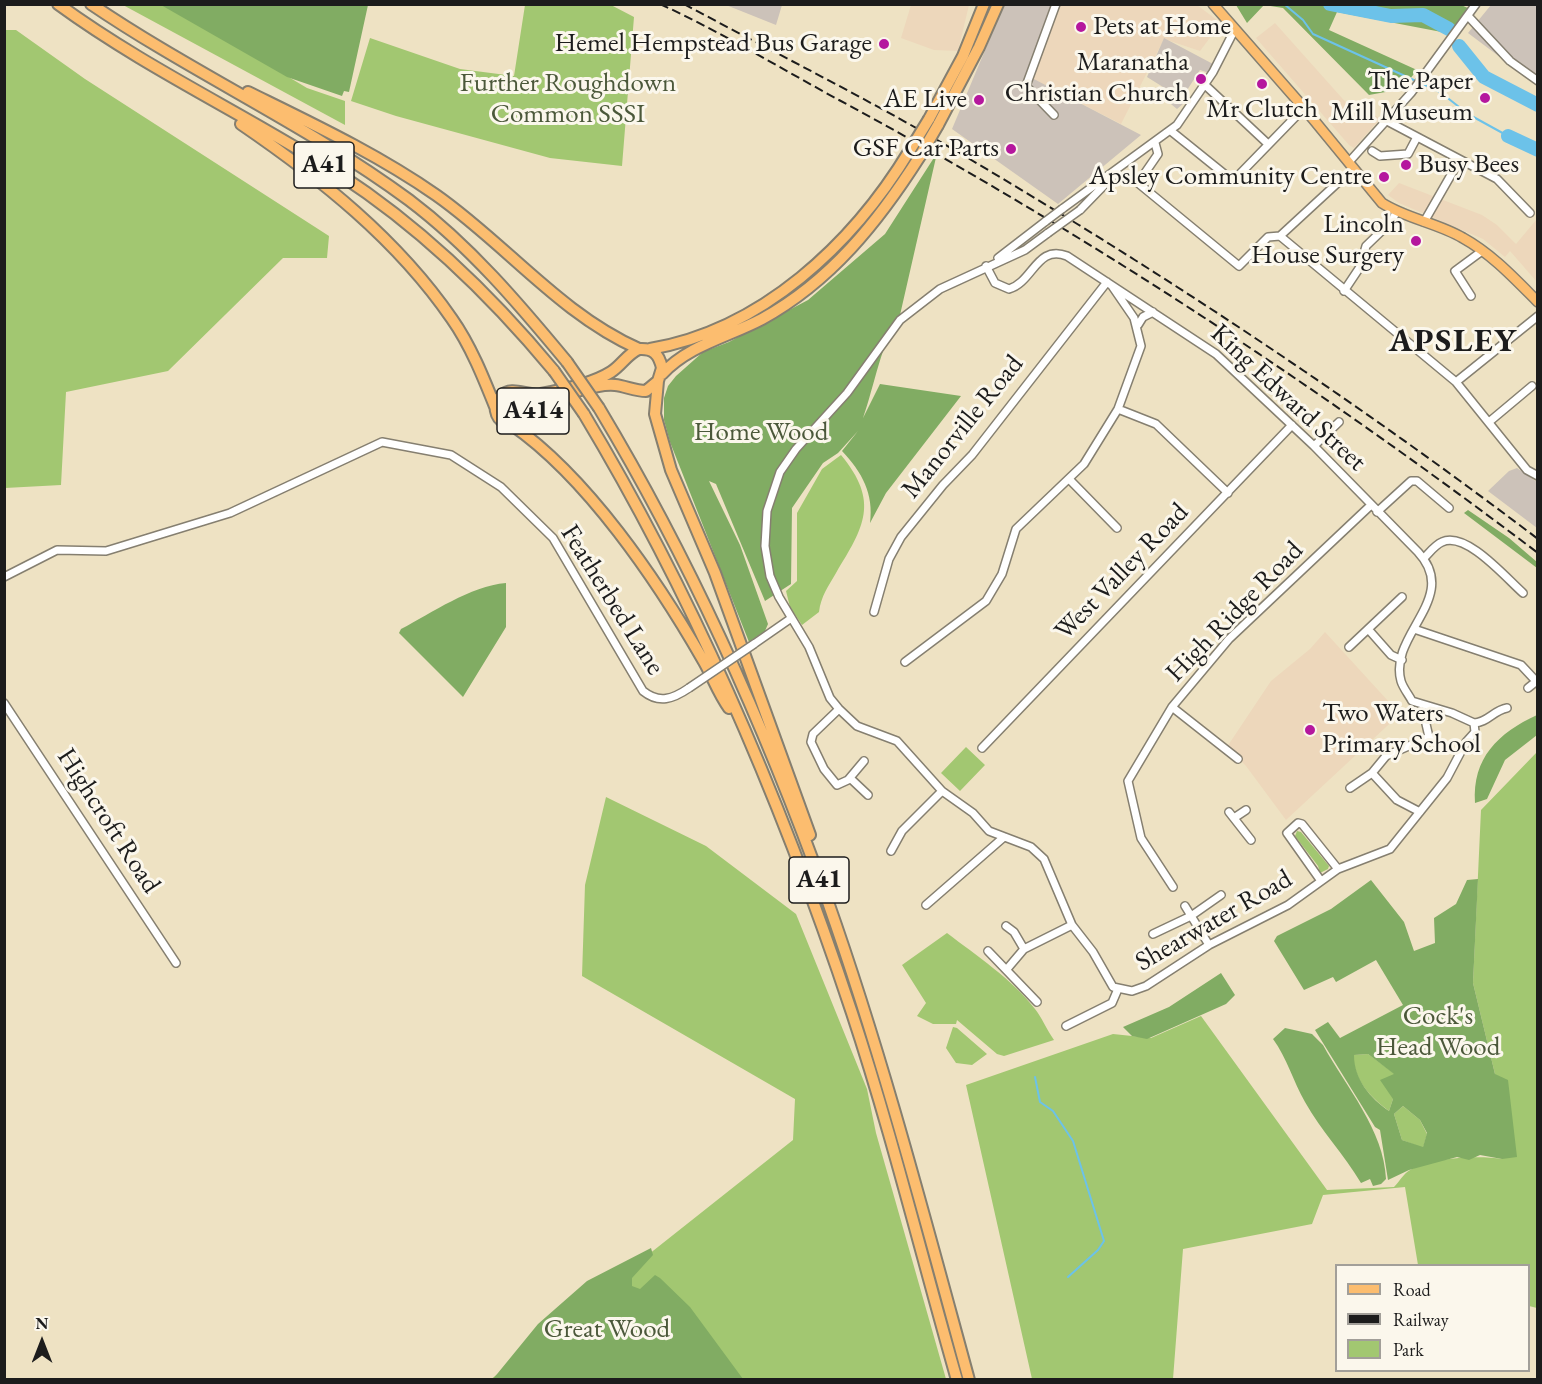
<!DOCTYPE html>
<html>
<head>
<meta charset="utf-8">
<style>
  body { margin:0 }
  #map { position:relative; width:1542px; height:1384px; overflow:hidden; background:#eee2c3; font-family:"EB Garamond",serif }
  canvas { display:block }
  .frame { position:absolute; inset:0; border:6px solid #1c1c1c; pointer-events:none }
  .legend { position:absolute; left:1335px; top:1264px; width:195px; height:108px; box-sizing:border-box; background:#fbf7ec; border:2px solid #a29f99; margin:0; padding:8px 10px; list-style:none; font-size:18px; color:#1c1c1c }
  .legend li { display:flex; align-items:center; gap:12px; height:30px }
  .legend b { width:30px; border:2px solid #a29f99 }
  .north { position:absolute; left:12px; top:1312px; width:60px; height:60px; -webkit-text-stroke:4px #fbf7ec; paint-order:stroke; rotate:0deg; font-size:16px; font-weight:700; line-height:24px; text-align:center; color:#1c1c1c }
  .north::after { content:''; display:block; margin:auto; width:21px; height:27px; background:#1c1c1c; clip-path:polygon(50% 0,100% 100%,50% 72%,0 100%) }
</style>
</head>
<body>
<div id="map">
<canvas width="1542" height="1384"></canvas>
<div class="frame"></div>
<ul class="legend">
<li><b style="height:8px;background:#fcbd6f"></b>Road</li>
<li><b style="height:8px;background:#1c1c1c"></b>Railway</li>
<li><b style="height:16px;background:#a2c771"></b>Park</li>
</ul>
<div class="north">N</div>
</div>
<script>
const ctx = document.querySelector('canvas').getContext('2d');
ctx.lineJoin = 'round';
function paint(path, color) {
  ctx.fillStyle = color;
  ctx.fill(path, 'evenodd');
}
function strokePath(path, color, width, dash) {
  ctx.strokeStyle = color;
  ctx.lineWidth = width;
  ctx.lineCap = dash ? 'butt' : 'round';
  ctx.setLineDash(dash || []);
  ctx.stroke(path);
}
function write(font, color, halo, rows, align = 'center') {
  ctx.font = font + ' "EB Garamond",serif';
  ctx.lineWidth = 6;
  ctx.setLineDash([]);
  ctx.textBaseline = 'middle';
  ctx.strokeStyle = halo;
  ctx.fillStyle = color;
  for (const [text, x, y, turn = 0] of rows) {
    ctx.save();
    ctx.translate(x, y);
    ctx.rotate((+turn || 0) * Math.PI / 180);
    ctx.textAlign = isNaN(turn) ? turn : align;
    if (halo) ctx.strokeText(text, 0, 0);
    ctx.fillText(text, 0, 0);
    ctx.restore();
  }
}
const built = new Path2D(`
  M911,5h58l-11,46 -24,-1 -33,-12z
  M1061,5h136l24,18 -21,28 -36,-12 -43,85 -90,-46z
  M1275,23l83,93 9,-6 13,9 -26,29 -5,-3 -93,-107z
  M1399,183l83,32 15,10 19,19 21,-25v63l-27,-31 -5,6 -22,-18 -84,-36 -11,-8z
  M1325,632l75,82 -114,106 -40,-54 -19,-19 44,-66 39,-32z`);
const industrial = new Path2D(`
  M1061,4l-29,74 109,57 -83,69 -106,-75 52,-124z
  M726,5l56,-1v1l-6,20z
  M1491,5h46v80l-69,-52z
  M1164,38l49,26 -4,9 -9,-3 -20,31 4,2 -7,6 -11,-9 5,-8 -24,-15z
  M1517,468l20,14v46l-49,-37 21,-20z`);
const green = new Path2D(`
  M123,5h45l139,83 38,13v24z
  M525,5h86l23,12 -12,149 -72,-8 -154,-42 -45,-15 19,-63 90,31 54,7z
  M5,30h11l69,49 244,157 -2,22h-44l-115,113 -102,21 -5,93 -56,3z
  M841,455c39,47 23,72 -5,118 -8,14 -15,23 -17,39l-17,13 -12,-18 -4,-16 11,-10v-68l25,-44z
  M966,747l19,18 -25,26 -19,-18z
  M1537,752v556l-8,-2 -1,-40 -110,-1 -13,-78 -82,8 -11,29 -129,25 -10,130h-141l-66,-294 147,-51 38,4 50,-22 126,174 67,-3c5,-5 10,-14 16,-17 21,-13 70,-15 92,-11l-7,-85 -22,-91 8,-173z
  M606,797l100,49 90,68 71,175 9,44 70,246 -456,1 303,-240 2,-41 -213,-123 3,-91z
  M1297,831l4,1 28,34 -1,3 -8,4 -2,-7 -23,-30z
  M947,933c30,23 65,46 88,76 6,7 12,21 19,31l-50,16 -7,-2 -40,-34 -1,4h-23l-16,-8 9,-13 -24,-38z
  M953,1027l4,1 30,26 -15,11 -16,-2 -10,-15z
  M1368,1054l27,20 -2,25 -4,12c-19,-14 -35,-31 -36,-56z
  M1403,1106l17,14 7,14 -4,14 -21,-8 -8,-26z`);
const forest = new Path2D(`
  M1459,4l11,5 -18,25 -115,-22 -8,18 88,40 -15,19 -33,6 -86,-87 -19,-3 -17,18 -11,-18z
  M161,5h207l-19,87 -5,-1 -2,5 -55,-19z
  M937,153l-37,162c-18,25 -26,72 -37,103l17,-34 81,12 -75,97 -16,30c4,-29 -8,-51 -28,-72l16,-20 -20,22 -15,10 -31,45 -1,76 -26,17 -49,-117 -7,-3 31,64 28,79 -3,7 -16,11 -79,-200 -6,-22v-22l4,-12 8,-10 27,-24 26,-10 79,-42 77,-66z
  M1468,510l41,28 28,24v6l-73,-55z
  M506,583v44l-43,70 -64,-64 2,-4c31,-16 69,-43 105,-46z
  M1537,715v20l-32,25 -18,39 -12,4c-3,-45 23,-70 62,-88z
  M1478,879l-5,104 22,91 13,6 9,77 -15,2 -22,-4 -11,5 -12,-3 -48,13 -21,10 -8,-50 -5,-3 -60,-97 13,-8 12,16 63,-33 -27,-45 -40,22 -3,-5 -29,13 -30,-49 3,-5 54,-27 40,-29 33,42 10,29 21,-8 -1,-25 22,-14 11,-24zM1368,1054l26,20 -14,6 13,19 -4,12c-19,-13 -35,-32 -35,-56zM1403,1106l17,14 7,13 -4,14 -21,-7 -8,-26z
  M1221,973l14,22 -9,9 -79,35 -15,-3 -9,-9 46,-20z
  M1285,1028l27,6 11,11c23,42 61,85 63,134l-5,5 -8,2 -3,-7 -9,4c-17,-29 -40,-52 -56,-81 -12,-21 -18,-44 -32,-63z
  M651,1248l2,7 -21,23v8l8,3 15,-14 5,3 30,29 53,72h-250l45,-55 49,-43z`);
const stream = new Path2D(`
  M1284,4l19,16 10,14 127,58 28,22 40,22
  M1035,1077l5,25 13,9 20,30 31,100 -6,9 -30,27`);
const river = new Path2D(`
  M1330,4l61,12 32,-1 26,14
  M1459,46l25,31 54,28
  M1508,136l30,14`);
const minor = new Path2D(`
  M1468,16l42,45 28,20
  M1204,84l64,60
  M1054,115l-28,-29 30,-82
  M1387,121l110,58 33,34
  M1171,131l62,50 71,-73
  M1155,143l3,11 -20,29 101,83 29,-29 12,-1 64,-59
  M1372,151l8,5 28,-2 9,-17
  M1349,162l62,-69 65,-89
  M1062,209l115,-84 36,-53 22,-43
  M1080,210l34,-35
  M1424,222l35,-61
  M1280,236l176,146 71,88 11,6
  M998,258l48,-37
  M986,266l9,17 14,6c24,-7 28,-45 58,-33l149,98 98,92 104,106c43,46 -30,82 -17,129 2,7 8,14 11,20l40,12 22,10 1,9 -9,10 -19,36 -57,71 -52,20 -50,36 -79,40 -63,41 -14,5 -19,-4 -20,-35 -21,-27 -28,-66 -13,-12 -42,-16 -16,-18 -31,-22 -45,-50 -40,-15 -18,-17 -9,-11 -21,-51 -30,-50 -9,-21 -5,-30 2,-35 13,-39 16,-23 51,-56 53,-73 40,-31 85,-39 23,-17
  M1344,291l16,-24 6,-21 26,-25 4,-9
  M1471,296l-16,-25 27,-20
  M1138,325l5,-8 10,-5
  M1456,382l82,-66
  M1118,409l38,15 72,69
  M1489,422l43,-36
  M1314,446l25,-24
  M1070,480l47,48
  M1377,512l34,-31h6l32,27
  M1424,558c5,-5 11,-13 18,-16 24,-11 63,35 81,51
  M4,577l53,-27 49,1 124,-38 152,-71 69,13 50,32 52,51 90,153c16,13 30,8 46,-3
  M874,612l15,-53 12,-22 42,-52 29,-30 135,-173
  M1368,629l23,26 11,5
  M1414,629l107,36 15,16
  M754,644l36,-25
  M1349,647l53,-50
  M905,662l81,-61 16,-27 14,-45 68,-65 34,-55 23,-63 -7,-28 -22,-32
  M1528,688l10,-8
  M4,703l172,260
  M1172,707l66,52
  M839,709l-26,25 -2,8 13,27 13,16 11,-5 16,-19
  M1474,723c13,0 20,-13 33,-15
  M1426,724l3,13
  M982,748l310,-323
  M850,778l18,17
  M1350,788l22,-15
  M1229,812l22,28
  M1420,812l-23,-12 -25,-27 14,-17 43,-19 11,9
  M1234,818l12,-8
  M891,851l11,-20 40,-40
  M1321,881l-34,-48 11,-10 4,1 36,45
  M1173,887l-32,-49 -13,-57 44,-74 57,-68 142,-134
  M926,905l78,-68
  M1185,906l24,39
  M1006,926l8,6 10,17
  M1153,934l38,-18 30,-21
  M988,951l49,51
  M1007,969l17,-20 48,-24
  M1066,1026l46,-23 6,-14`);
const major = new Path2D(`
  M1213,4l91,104 78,95c25,16 56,20 81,35 29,16 52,41 75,64`);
const highway = new Path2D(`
  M58,4c89,65 189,111 281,170 83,54 152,121 215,197
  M91,4c103,70 218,122 318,196 61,46 110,104 158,162
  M248,92c65,32 129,62 188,103 70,49 124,119 203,154
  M929,119l34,-63 21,-52
  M241,124c79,54 156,115 211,195 19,27 32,60 44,90
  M938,125l41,-78 19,-43
  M639,349c14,-1 20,5 23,19l-4,13 -12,10c-11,0 -21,-5 -31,-6 -17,-2 -56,11 -72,18 -12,6 -22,28 -38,20 -10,-5 -13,-19 -4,-27 11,-11 27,1 40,-2 22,-4 51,-10 70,-22 11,-7 16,-18 28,-23z
  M650,349c112,-19 203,-105 260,-199
  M662,374c27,-29 66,-37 100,-55 69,-38 116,-97 158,-163
  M658,381l-3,33 16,56 44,103 95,262
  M599,408c93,155 168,323 229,494 55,156 97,317 141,478
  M584,414c113,188 199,391 268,599 40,121 70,245 105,367
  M512,425c75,52 145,155 191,235 9,15 15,33 26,48`);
const rail = new Path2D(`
  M660,4c61,28 120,64 179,96 245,132 477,285 699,453
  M684,4c91,49 184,95 272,147 201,118 396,247 582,388`);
const minorBridge = new Path2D(`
  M1046,221l16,-12
  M1048,233l32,-23
  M689,688l65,-44`);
const highwayBridge = new Path2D(`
  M910,150l19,-31
  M920,156l18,-31
  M567,362l32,46
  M554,371l30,43`);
const markers = [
  [1081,27,6,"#b5179e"],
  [884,44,6,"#b5179e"],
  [1201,79,6,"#b5179e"],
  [1262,84,6,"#b5179e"],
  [1485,98,6,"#b5179e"],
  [979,100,6,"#b5179e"],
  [1011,149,6,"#b5179e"],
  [1406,165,6,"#b5179e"],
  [1384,177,6,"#b5179e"],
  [1416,241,6,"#b5179e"],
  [1310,730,6,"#b5179e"]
];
const shields = [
  [324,165,60],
  [533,411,72],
  [819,880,60]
];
const shieldNames = [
  ["A41",324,165],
  ["A414",533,411],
  ["A41",819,880]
];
const poiNames = [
  ["Pets at Home",1093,27,"left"],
  ["Hemel Hempstead Bus Garage",872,44],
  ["Maranatha",1189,63],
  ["Christian Church",1189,94],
  ["The Paper",1473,82],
  ["Mill Museum",1473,113],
  ["AE Live",967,100],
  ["Mr Clutch",1262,110,"center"],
  ["GSF Car Parts",999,149],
  ["Busy Bees",1418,165,"left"],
  ["Apsley Community Centre",1372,177],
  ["Lincoln",1404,225],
  ["House Surgery",1404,256],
  ["Two Waters",1322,714,"left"],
  ["Primary School",1322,745,"left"]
];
const parkNames = [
  ["Further Roughdown",568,84],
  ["Common SSSI",568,115],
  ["Home Wood",761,433],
  ["Cock's",1438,1017],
  ["Head Wood",1438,1048],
  ["Great Wood",607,1330]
];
const streetNames = [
  ["King Edward Street",1288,398,43],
  ["Manorville Road",963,427,-51],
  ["West Valley Road",1122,572,-46],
  ["Featherbed Lane",612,600,58],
  ["High Ridge Road",1235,612,-46],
  ["Highcroft Road",108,821,57],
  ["Shearwater Road",1214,921,-30]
];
const districtNames = [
  ["APSLEY",1453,342]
];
paint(built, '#edd7bb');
paint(industrial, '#ccc2b9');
paint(green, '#a2c771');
paint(forest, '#81ac63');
strokePath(stream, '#6cc2e9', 2);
strokePath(river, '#6cc2e9', 14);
strokePath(minor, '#857f70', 10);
strokePath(major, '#857f70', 12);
strokePath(highway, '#857f70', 14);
strokePath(minor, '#fff', 7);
strokePath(major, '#fcbd6f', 9);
strokePath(highway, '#fcbd6f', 10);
strokePath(rail, '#1c1c1c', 2, [9, 4.5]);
strokePath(minorBridge, '#857f70', 10, []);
strokePath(highwayBridge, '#857f70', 14, []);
strokePath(minorBridge, '#fff', 7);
strokePath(highwayBridge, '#fcbd6f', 10);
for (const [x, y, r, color] of markers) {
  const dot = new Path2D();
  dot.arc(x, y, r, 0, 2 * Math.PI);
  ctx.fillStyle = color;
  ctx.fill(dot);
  strokePath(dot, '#fbf7ec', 2);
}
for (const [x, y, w] of shields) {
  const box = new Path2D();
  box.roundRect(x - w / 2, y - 23, w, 46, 4.5);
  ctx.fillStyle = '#fbf7ec';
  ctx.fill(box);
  strokePath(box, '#1c1c1c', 1.5);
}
write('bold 26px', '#1c1c1c', null, shieldNames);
write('27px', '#1c1c1c', '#fbf7ec', poiNames, 'right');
write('27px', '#4b583a', '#fbf7ec', parkNames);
write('27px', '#1c1c1c', '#fbf7ec', streetNames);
ctx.letterSpacing = '1.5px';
write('bold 33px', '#1c1c1c', '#fbf7ec', districtNames);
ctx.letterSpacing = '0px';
</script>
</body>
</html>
